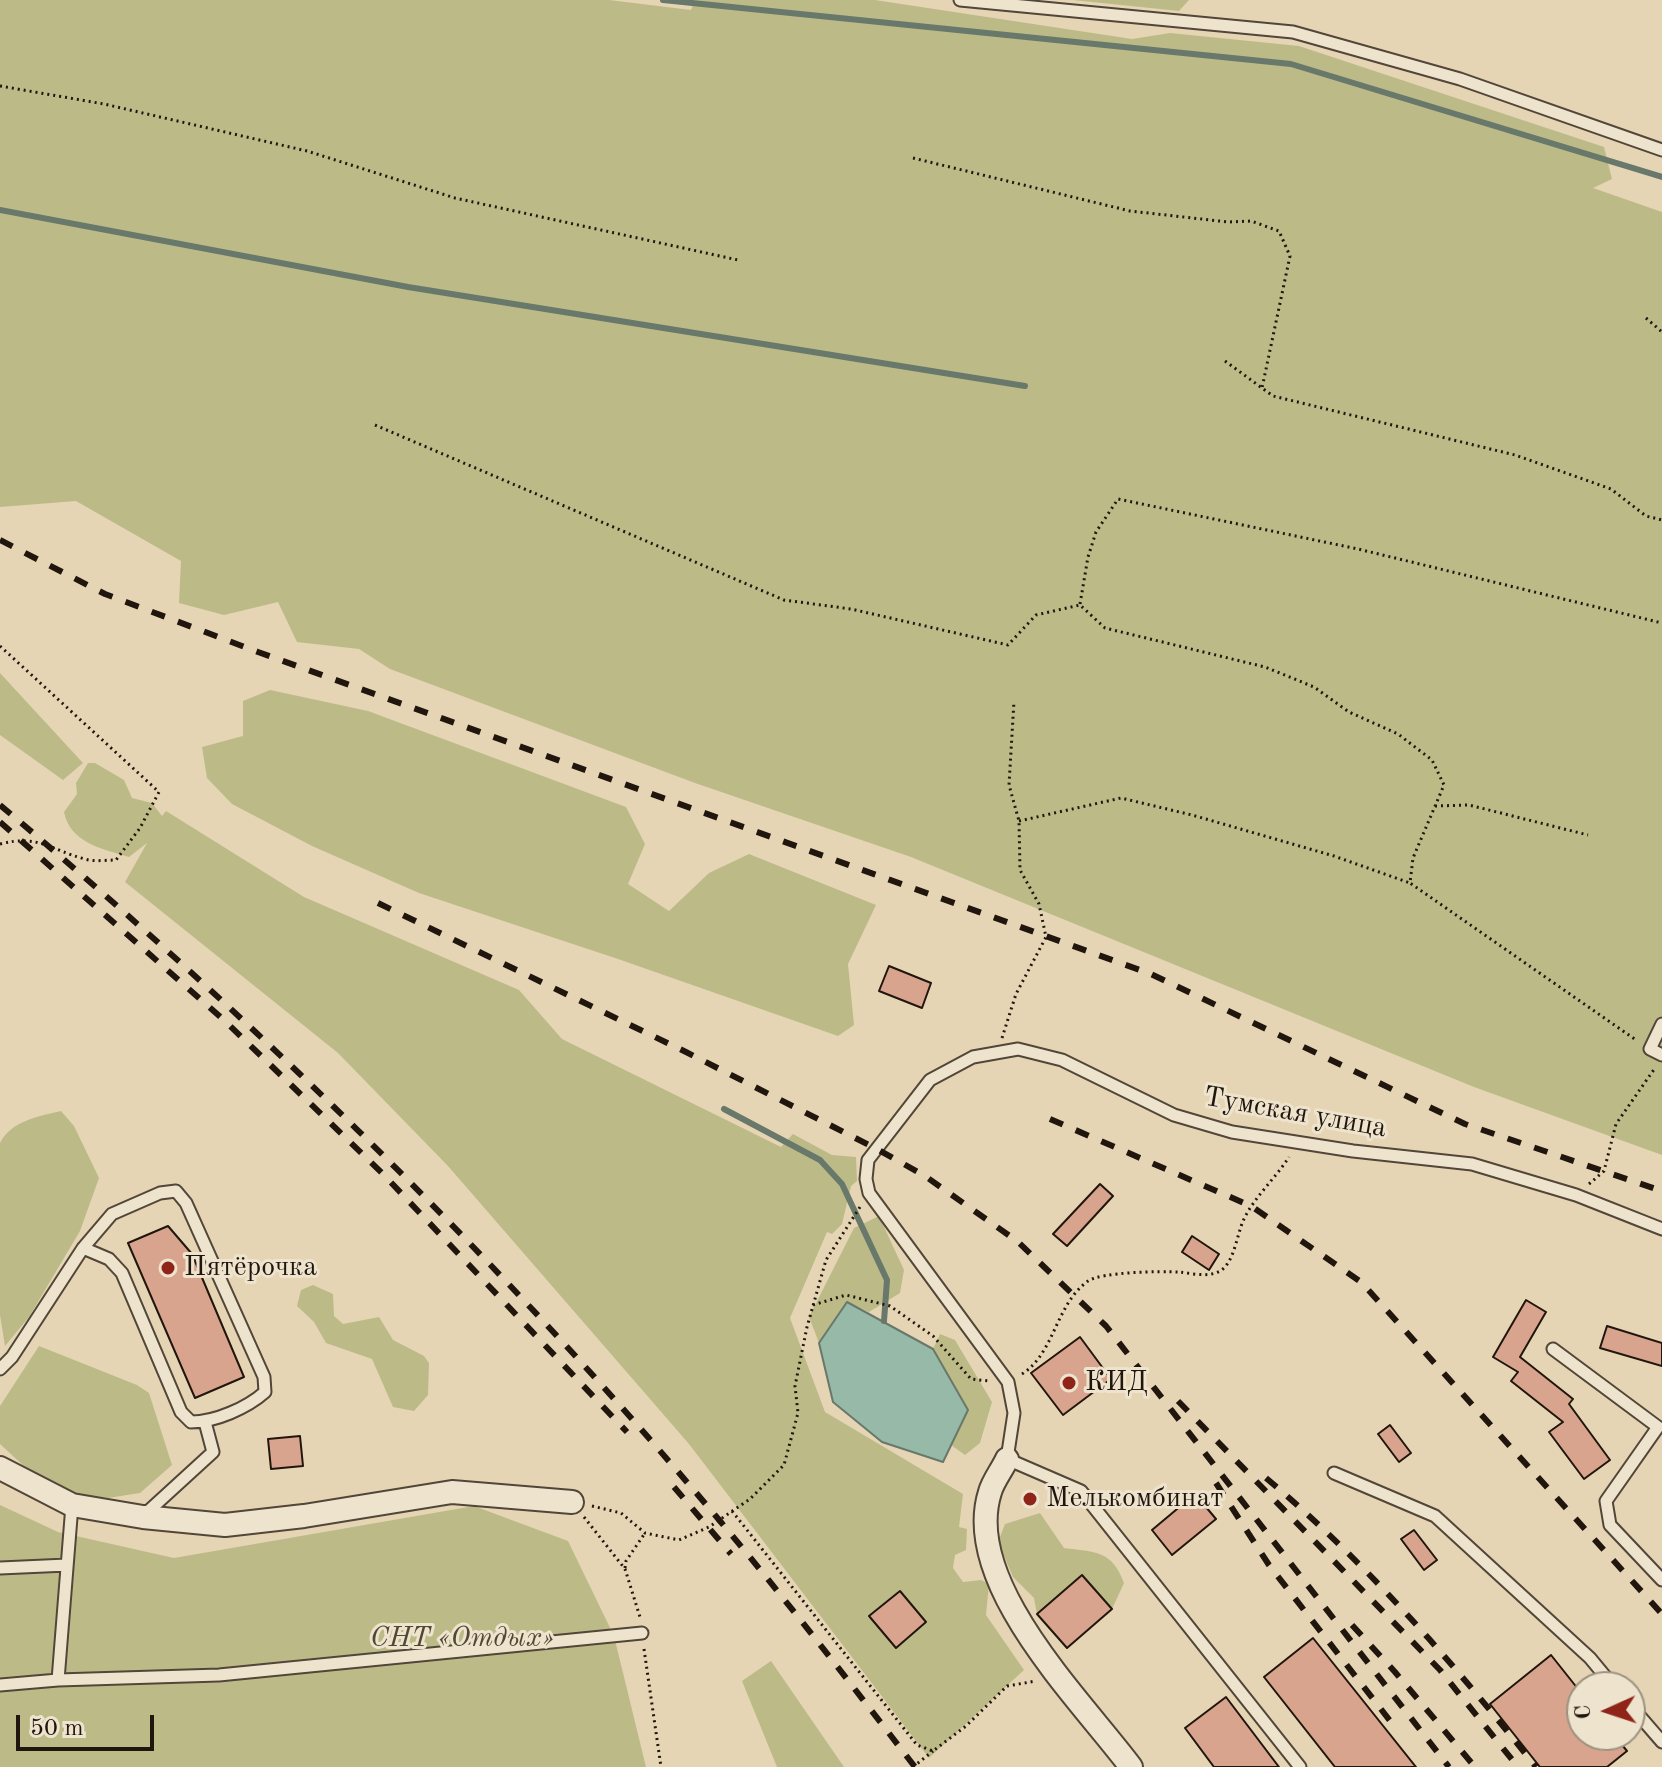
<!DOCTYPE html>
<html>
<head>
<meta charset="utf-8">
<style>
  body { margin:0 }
  #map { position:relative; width:1662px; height:1767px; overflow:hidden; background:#e5d5b4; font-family:"Old Standard TT",serif }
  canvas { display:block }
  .north { position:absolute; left:1566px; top:1671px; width:80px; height:80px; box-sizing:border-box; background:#eee4ce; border:2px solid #9c9281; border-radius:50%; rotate:267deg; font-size:22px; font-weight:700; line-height:32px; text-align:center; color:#21160e }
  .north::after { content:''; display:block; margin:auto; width:28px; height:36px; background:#8f2418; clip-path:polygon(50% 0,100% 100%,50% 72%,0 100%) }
  .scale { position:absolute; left:16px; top:1715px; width:138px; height:36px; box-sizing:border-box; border:4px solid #21160e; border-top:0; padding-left:10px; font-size:24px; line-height:28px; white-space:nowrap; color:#21160e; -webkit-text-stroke:6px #eee4ce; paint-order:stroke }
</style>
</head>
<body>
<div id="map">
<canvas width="1662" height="1767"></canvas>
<div class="north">С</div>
<div class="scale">50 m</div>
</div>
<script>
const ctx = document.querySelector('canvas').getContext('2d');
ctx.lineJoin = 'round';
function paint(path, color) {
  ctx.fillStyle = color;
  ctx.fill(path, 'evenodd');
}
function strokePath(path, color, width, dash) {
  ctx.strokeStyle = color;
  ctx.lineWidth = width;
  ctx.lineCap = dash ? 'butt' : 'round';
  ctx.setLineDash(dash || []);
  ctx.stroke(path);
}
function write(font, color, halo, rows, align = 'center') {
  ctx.font = font + ' "Old Standard TT",serif';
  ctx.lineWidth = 6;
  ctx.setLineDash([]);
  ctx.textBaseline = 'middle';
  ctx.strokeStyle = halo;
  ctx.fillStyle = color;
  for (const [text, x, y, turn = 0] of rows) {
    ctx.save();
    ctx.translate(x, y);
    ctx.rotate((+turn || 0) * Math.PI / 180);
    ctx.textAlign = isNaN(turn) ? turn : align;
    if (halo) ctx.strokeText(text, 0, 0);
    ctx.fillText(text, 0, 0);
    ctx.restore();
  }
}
const green = new Path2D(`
  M0,0h609l82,10 4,-10h180l257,39 38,-6 129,13 305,101 8,32 -19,9 69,24v943l-188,-68 -563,-230 -216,-74 -305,-114 -31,-20 -62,-7 -19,-40 -54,13 -45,-12 2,-42 -105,-60 -76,6z
  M1073,0h116l-10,11z
  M0,673l83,90 -20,17 -63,-45z
  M270,690l98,21 258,96 19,37 -17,40 41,27 40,-38 40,-19 127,51 -28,59 6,61 -16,11 -220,-77 -199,-66 -107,-47 -80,-42 -25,-26 -5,-31 41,-11v-35z
  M88,763h7l29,17 8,18 20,5 10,13 4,-5 138,86 215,93 43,49 219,108 12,-13 39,21 24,2 1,24 -6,5 -9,38 -10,10 -5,-2 -37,86 35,94 138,82 -4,33 8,2 -1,21 -11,5 -2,13 10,14 18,-2 8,4 -3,31 38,55 -95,88 -240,-314 -241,-278 -110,-113 -213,-171 22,-39 -18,14c-26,-8 -59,-14 -65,-45l13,-18 -1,-11z
  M61,1111l13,15 25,52 -19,53 -51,86 -24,29 -5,-31v-172c11,-22 39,-27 61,-32z
  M879,1216l25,54 -4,23 -31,19 -22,-10 -28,41 -10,-26 45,-89z
  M313,1285l20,9 1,22 9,8 36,-7 14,23 31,16 5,7 -1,32 -14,16 -21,-4 -21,-48 -46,-16 -12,-21 -17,-16 4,-16z
  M940,1334l15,6 37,62 -12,41 -15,12 -14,-10 17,-35 -35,-61z
  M39,1346l98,39 12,8 23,72 -32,28 -32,5 -38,-5 -44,-25 -26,-24v-38z
  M0,1505l58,27 116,26 300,-52 94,35 46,95 32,131h-646z
  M1040,1513l24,35c31,4 48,2 60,35l-12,26 -31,-34 -44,39 -3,-16 -21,-21 -15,-35 7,-18z
  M771,1661l73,106h-67l-35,-86z`);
const water = new Path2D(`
  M847,1302l86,47 35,61 -25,52 -61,-20 -49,-40 -14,-59z`);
const stream = new Path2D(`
  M663,0l628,64 371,113
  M0,210l408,77 617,99
  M724,1109l96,51 22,24 45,96 -3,41`);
const building = new Path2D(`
  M889,966l42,17 -9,25 -43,-17z
  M1100,1184l13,12 -46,50 -14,-12z
  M168,1226l24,28 52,123 -49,21 -67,-155z
  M1192,1236l27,18 -10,16 -27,-18z
  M1526,1300l20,12 -26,45 53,42 -4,5 41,56 -26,19 -35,-47 14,-10 -52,-41 7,-9 -25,-15z
  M1607,1326l55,17v23l-62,-18z
  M1080,1337l31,42 -48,36 -32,-42z
  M1390,1425l21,28 -12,9 -21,-28z
  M300,1436l3,30 -32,3 -3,-30z
  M1195,1494l21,25 -44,36 -20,-25z
  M1414,1530l23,30 -13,10 -23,-31z
  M1082,1575l30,34 -45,39 -30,-34z
  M900,1591l26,31 -30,26 -27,-32z
  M1313,1638l103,129h-81l-71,-90z
  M1551,1655l31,39v41h32l13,16 -20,16h-67l-50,-63z
  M1226,1697l53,70h-65l-29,-39z`);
const path = new Path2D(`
  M0,86l104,18 203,47 148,47 283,62
  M913,158l217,53 98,11 23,-1 28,10 11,25 -28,132
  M1646,318l16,14
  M1225,361l48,35 242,59 96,34 35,27 16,4
  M375,425l409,175 67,9 157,36 28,-30 44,-10 25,23 160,39 49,20 35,25 49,22 34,26 12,25 -31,73 -3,25 226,157
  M1080,604l8,-47 8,-25 22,-33 240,50 304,74
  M0,646l159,146 -19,36 -24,32c-10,0 -22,2 -31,-1 -35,-9 -46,-25 -85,-15
  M1435,806l34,-1 119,30
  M1019,821l102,-23 71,17 142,41 76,27
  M1002,1038l14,-44 30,-57 -7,-33 -19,-34 -1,-49 -10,-36 5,-84
  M1589,1184l15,-13 12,-47 39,-56
  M813,1305l33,-10 44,11 43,30 38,43 18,2
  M1022,1374c33,-21 33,-69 66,-93 13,-9 73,-10 90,-9 13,1 29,6 42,-1 14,-8 17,-36 23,-50 11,-24 32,-42 46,-64
  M592,1506l29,7 24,20 34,7 30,-13 41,-28 34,-34 14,-52 -3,-27 12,-59 19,-67 34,-53
  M732,1511l185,234 16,6 33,-25 41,-40 29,-5
  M584,1517l41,52 15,48
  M625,1568l1,-7 19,-28
  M644,1649l17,118
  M913,1767l20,-16`);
const lane = new Path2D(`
  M960,0l333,32 167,47 202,71
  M1662,1024l-12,25 12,6
  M1553,1349l105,78 -52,74 4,24 52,55
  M0,1369l12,-12 71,-109 29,-34 48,-21 16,-2 10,12 78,174 1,15c-18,16 -50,30 -74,30l-10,-10 -59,-139 -13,-14 -26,-11
  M1334,1473l101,43 155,142 24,29
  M72,1505l-14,175 161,-5 423,-42
  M143,1516l70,-64 -8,-30
  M0,1568l67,-3
  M0,1685l58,-5
  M1630,1705l32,37
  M1300,1767l-219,-276 -74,-32 7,-46 -6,-31 -139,-189 -3,-14 2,-19 62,-80 43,-23 45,-8 44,11 112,55 58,17 121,19 119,13 104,31 86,34`);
const street = new Path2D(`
  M1007,1459c-5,11 -14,22 -17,33 -29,91 91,208 141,275
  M0,1468l72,37 71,12 82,8 79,-9 148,-24 120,10`);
const rail = new Path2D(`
  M0,540l105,54 153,58 893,322 314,150 197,67
  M0,805c259,218 502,457 720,716 67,80 131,163 195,246
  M0,822l225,199 158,153 244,258
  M378,903l308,149 191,97 48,27 92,65 89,85 343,441
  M1050,1119l201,87 110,76 301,332
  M1178,1401l262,269 78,97
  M1266,1478c101,85 188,186 270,289
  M1216,1483l53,82 129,166
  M674,1487l57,67
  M1352,1625l43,47 80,95`);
const markers = [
  [168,1268,8,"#8f2418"],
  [1069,1383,8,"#8f2418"],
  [1030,1499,8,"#8f2418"]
];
const streetNames = [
  ["Тумская улица",1295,1113,10]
];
const poiNames = [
  ["Пятёрочка",184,1268],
  ["КИД",1085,1383],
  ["Мелькомбинат",1046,1499]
];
const parkNames = [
  ["СНТ «Отдых»",462,1639]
];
paint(green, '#bcbb88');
paint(water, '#97b9a8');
strokePath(water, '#68786a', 2);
strokePath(stream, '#68786a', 6);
paint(building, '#d9a48d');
strokePath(building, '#21160e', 2);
strokePath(lane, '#524638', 15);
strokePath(street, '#524638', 26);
strokePath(path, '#21160e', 3, [2, 4]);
strokePath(lane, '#eee4ce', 11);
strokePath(street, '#eee4ce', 22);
strokePath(rail, '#21160e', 6, [14, 14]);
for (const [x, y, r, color] of markers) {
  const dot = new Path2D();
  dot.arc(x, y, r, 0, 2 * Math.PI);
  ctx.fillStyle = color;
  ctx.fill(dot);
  strokePath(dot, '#eee4ce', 3);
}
write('28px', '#21160e', '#eee4ce', streetNames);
write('28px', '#21160e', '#eee4ce', poiNames, 'left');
write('italic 28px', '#504833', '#eee4ce', parkNames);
</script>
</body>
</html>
